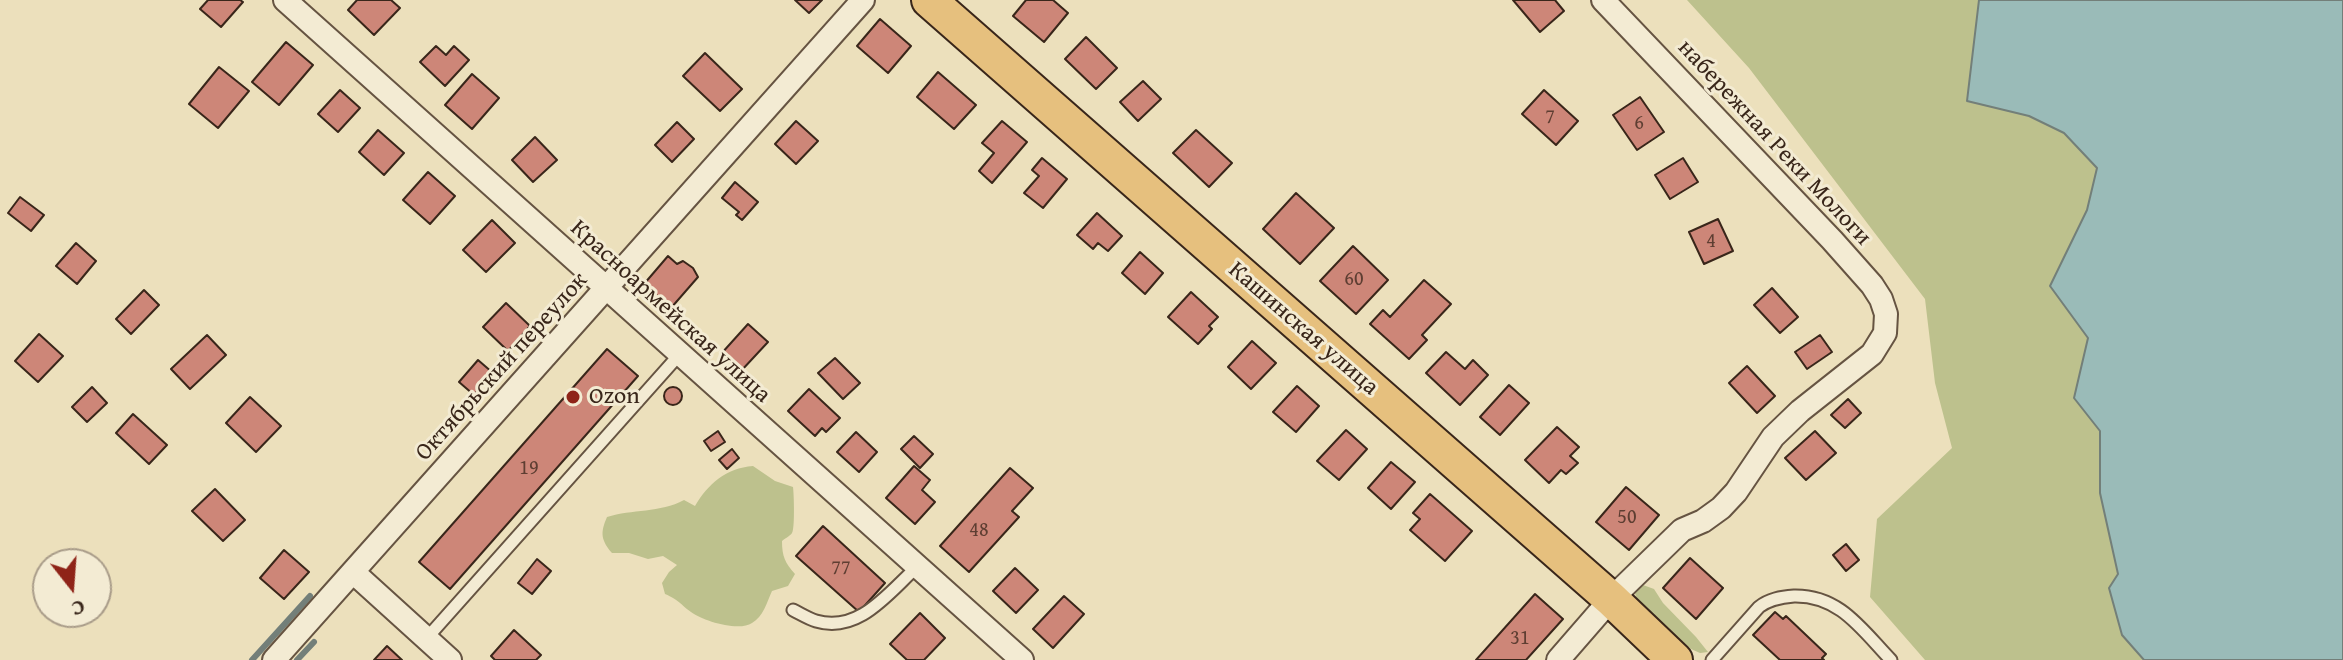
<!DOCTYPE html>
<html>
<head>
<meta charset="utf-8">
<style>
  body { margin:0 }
  #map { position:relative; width:2343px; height:660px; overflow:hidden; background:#ece0bc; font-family:"Gentium Book Plus",serif }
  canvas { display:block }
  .north { position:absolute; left:32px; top:548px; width:80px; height:80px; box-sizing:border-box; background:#f3ebd3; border:2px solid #a99c89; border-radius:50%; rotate:163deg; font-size:22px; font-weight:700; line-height:32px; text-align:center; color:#39261a }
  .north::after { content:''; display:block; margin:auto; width:28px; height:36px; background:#8f2418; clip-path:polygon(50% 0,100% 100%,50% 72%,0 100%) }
</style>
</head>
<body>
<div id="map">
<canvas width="2343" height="660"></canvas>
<div class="north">С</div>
</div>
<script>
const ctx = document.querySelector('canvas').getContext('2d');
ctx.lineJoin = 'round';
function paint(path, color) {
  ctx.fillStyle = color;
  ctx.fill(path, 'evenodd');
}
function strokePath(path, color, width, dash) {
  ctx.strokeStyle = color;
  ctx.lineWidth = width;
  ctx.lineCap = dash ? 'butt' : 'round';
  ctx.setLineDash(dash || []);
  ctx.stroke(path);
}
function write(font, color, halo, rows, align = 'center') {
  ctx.font = font + ' "Gentium Book Plus",serif';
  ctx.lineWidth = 6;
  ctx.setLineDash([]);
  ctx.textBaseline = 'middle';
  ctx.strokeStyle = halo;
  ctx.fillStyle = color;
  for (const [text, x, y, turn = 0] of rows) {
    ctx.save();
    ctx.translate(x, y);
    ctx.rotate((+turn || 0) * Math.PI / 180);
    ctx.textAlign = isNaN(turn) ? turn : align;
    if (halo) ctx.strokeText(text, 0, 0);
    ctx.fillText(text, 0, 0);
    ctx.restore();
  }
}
const green = new Path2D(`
  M1687,0h292l-12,101 62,15 35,17 33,35 -10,42 -37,76 38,51 -14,61 26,33v62l18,82 4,60 22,25h-219l-55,-63 7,-78 75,-71 -17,-65 -10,-84 -176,-231z
  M753,466l22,15 18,6c1,7 2,42 -1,46 -1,2 -9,7 -10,8 0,15 3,22 13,33l-7,12 -16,5c-5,11 -9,26 -20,32 -13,9 -49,-2 -61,-11 -11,-8 -12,-12 -26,-18l-3,-11 7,-11 8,-7 -14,-9 -15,3 -19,-6h-17c-11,-13 -12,-20 -5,-36 25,-8 53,-4 77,-17l11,6c13,-22 31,-38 58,-40z
  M1639,585h4l11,4 9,14 33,34 12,15 -8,1 -9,-4 -53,-46 -3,-10z`);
const water = new Path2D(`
  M1979,0h364v660h-199l-22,-25 -13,-47 9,-14 -18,-81v-62l-26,-33 14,-60 -38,-52 37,-76 10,-42 -33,-35 -35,-17 -62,-15z`);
const stream = new Path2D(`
  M252,660l58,-64
  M297,660l17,-18`);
const building = new Path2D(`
  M208,0h32l3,2 -22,25 -21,-18z
  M357,0h34l9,8 -26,27 -26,-25z
  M795,0h27l-13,13z
  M1026,0h27l15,13 -24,29 -31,-26z
  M1513,0h42l9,11 -24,21z
  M880,19l31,27 -23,27 -31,-27z
  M1086,37l31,31 -21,21 -31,-30z
  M286,42l27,23 -34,40 -27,-23z
  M436,46l10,9 8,-9 15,14 -24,26 -25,-24z
  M705,53l37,36 -22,22 -37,-35z
  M219,67l30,24 -31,37 -29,-24z
  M938,72l38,33 -22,24 -37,-32z
  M472,74l27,24 -27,31 -27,-24z
  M1143,81l18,18 -23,22 -18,-19z
  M340,90l20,18 -22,24 -20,-18z
  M1544,90l34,31 -22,24 -34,-31z
  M1640,97l24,35 -27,18 -24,-35z
  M796,121l22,20 -22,23 -21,-20z
  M1002,121l25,21 -35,41 -13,-12 15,-18 -12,-10z
  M677,122l17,17 -22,23 -17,-17z
  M378,130l26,23 -20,22 -25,-23z
  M1196,130l36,33 -23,24 -36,-34z
  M535,137l22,23 -24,22 -21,-22z
  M1042,158l25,21 -24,29 -19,-15 15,-17 -7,-6z
  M1683,158l15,24 -28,17 -15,-24z
  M428,172l27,24 -25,28 -27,-24z
  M735,182l23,20 -16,18 -6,-5 3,-3 -17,-14z
  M1296,193l38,35 -34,36 -37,-35z
  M20,197l24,18 -13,16 -23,-18z
  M1097,213l25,23 -14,15 -10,-8 -5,6 -16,-14z
  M1718,219l15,32 -29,13 -15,-32z
  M492,220l23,23 -29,29 -23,-22z
  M76,243l20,18 -19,23 -21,-18z
  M1353,246l35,34 -32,34 -36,-33z
  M1140,252l23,21 -18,21 -23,-21z
  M668,256l9,8 6,-3 10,7 5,9 -27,31 -27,-24z
  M1424,280l27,24 -29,31 5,5 -18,19 -39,-35 13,-14 7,7z
  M1772,288l26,29 -18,16 -26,-28z
  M144,290l15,15 -28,29 -15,-15z
  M1191,292l27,25 -9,9 3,3 -14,15 -30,-27z
  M506,303l24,23 -22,25 -25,-24z
  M748,324l20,18 -27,29 -20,-17z
  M39,334l24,22 -25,26 -23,-21z
  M207,335l19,20 -36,34 -19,-20z
  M1820,335l12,17 -25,17 -12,-17z
  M1252,341l24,22 -25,26 -23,-22z
  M607,349l31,27 -188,213 -31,-27z
  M1446,352l19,17 8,-9 15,15 -28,30 -34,-32z
  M835,358l25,25 -17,16 -25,-26z
  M478,360l15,13 -19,22 -15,-13z
  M1747,366l28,30 -18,17 -28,-30z
  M1509,385l20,18 -29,32 -20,-18z
  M1297,386l22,20 -23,26 -23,-20z
  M92,387l15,16 -20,19 -15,-15z
  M664 396a9 9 0 1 1 18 0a9 9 0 1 1-18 0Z
  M809,389l31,29 -14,14 -4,-4 -7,8 -27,-25z
  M250,397l31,29 -25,26 -30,-29z
  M1848,399l13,14 -16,15 -14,-13z
  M133,414l34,31 -18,19 -33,-31z
  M1557,427l22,20 -9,9 8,7 -12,11 -5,-4 -12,13 -24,-23z
  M1346,430l21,19 -28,31 -22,-19z
  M718,431l7,11 -14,9 -7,-10z
  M1815,431l21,22 -30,27 -21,-22z
  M856,432l21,20 -18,20 -22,-20z
  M914,436l19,18 -13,14 -19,-19z
  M732,449l7,9 -12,11 -8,-9z
  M1391,462l24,20 -24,27 -23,-21z
  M914,466l16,14 -8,10 13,12 -20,22 -29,-26z
  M1010,468l23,20 -21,23 7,6 -50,55 -29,-26z
  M1626,487l33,28 -30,35 -33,-28z
  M215,489l30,31 -22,21 -31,-30z
  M1430,494l42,37 -27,30 -35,-31 10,-11 -7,-6z
  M823,526l62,57 -26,29 -63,-56z
  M1846,544l13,16 -13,11 -13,-16z
  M284,550l25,22 -25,27 -24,-21z
  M1690,558l33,30 -27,31 -33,-31z
  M537,559l14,12 -19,23 -14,-11z
  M1015,568l23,22 -22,23 -23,-22z
  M1535,594l28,25 -37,41h-50z
  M1064,596l20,18 -31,34 -20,-19z
  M1775,612l8,7 3,-3 40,38 -4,4 2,2h-44l-27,-25z
  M920,613l25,25 -21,22h-17l-17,-16z
  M514,630l27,25 -5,5h-41l-4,-4z
  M387,646l15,14h-28z`);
const service = new Path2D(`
  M793,610c8,4 16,9 23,11 43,13 73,-29 101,-54
  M426,639l253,-284
  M1712,660l47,-53c10,-8 22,-10 35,-11 46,-1 68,34 97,64`);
const minor = new Path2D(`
  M285,0l737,660
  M353,572l97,88
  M274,660l589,-660
  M1558,660l53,-61 71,-69 21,-9 18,-13 15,-16 37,-55 27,-26 72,-57 13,-21 1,-19 -5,-15 -9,-14 -40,-45 -229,-240`);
const primary = new Path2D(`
  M929,0l682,599 64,61`);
const markers = [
  [573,397,8,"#8f2418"]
];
const numberNames = [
  ["7",1550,118],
  ["6",1639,124],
  ["4",1711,242],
  ["60",1354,280],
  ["19",529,469],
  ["50",1627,518],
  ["48",979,531],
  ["77",841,569],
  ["31",1520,639]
];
const streetNames = [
  ["набережная Реки Мологи",1774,143,47],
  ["Красноармейская улица",670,312,42],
  ["Кашинская улица",1303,329,41],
  ["Октябрьский переулок",502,367,-48]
];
const poiNames = [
  ["Ozon",589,397]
];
paint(green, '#bdc18d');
paint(water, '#9abbb8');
strokePath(water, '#737f79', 2);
strokePath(stream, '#737f79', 6);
paint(building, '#cd8678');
strokePath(building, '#39261a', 2);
strokePath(service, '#665442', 15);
strokePath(minor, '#665442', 26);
strokePath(primary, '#39261a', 38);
strokePath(service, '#f3ebd3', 11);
strokePath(minor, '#f3ebd3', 22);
strokePath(primary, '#e6c07e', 34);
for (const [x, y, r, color] of markers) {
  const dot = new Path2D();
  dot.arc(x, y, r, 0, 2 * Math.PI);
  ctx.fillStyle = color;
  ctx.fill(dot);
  strokePath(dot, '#f3ebd3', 3);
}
write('20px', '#5e3e32', null, numberNames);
write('24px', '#39261a', '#f3ebd3', streetNames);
write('24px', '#39261a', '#f3ebd3', poiNames, 'left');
</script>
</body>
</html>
